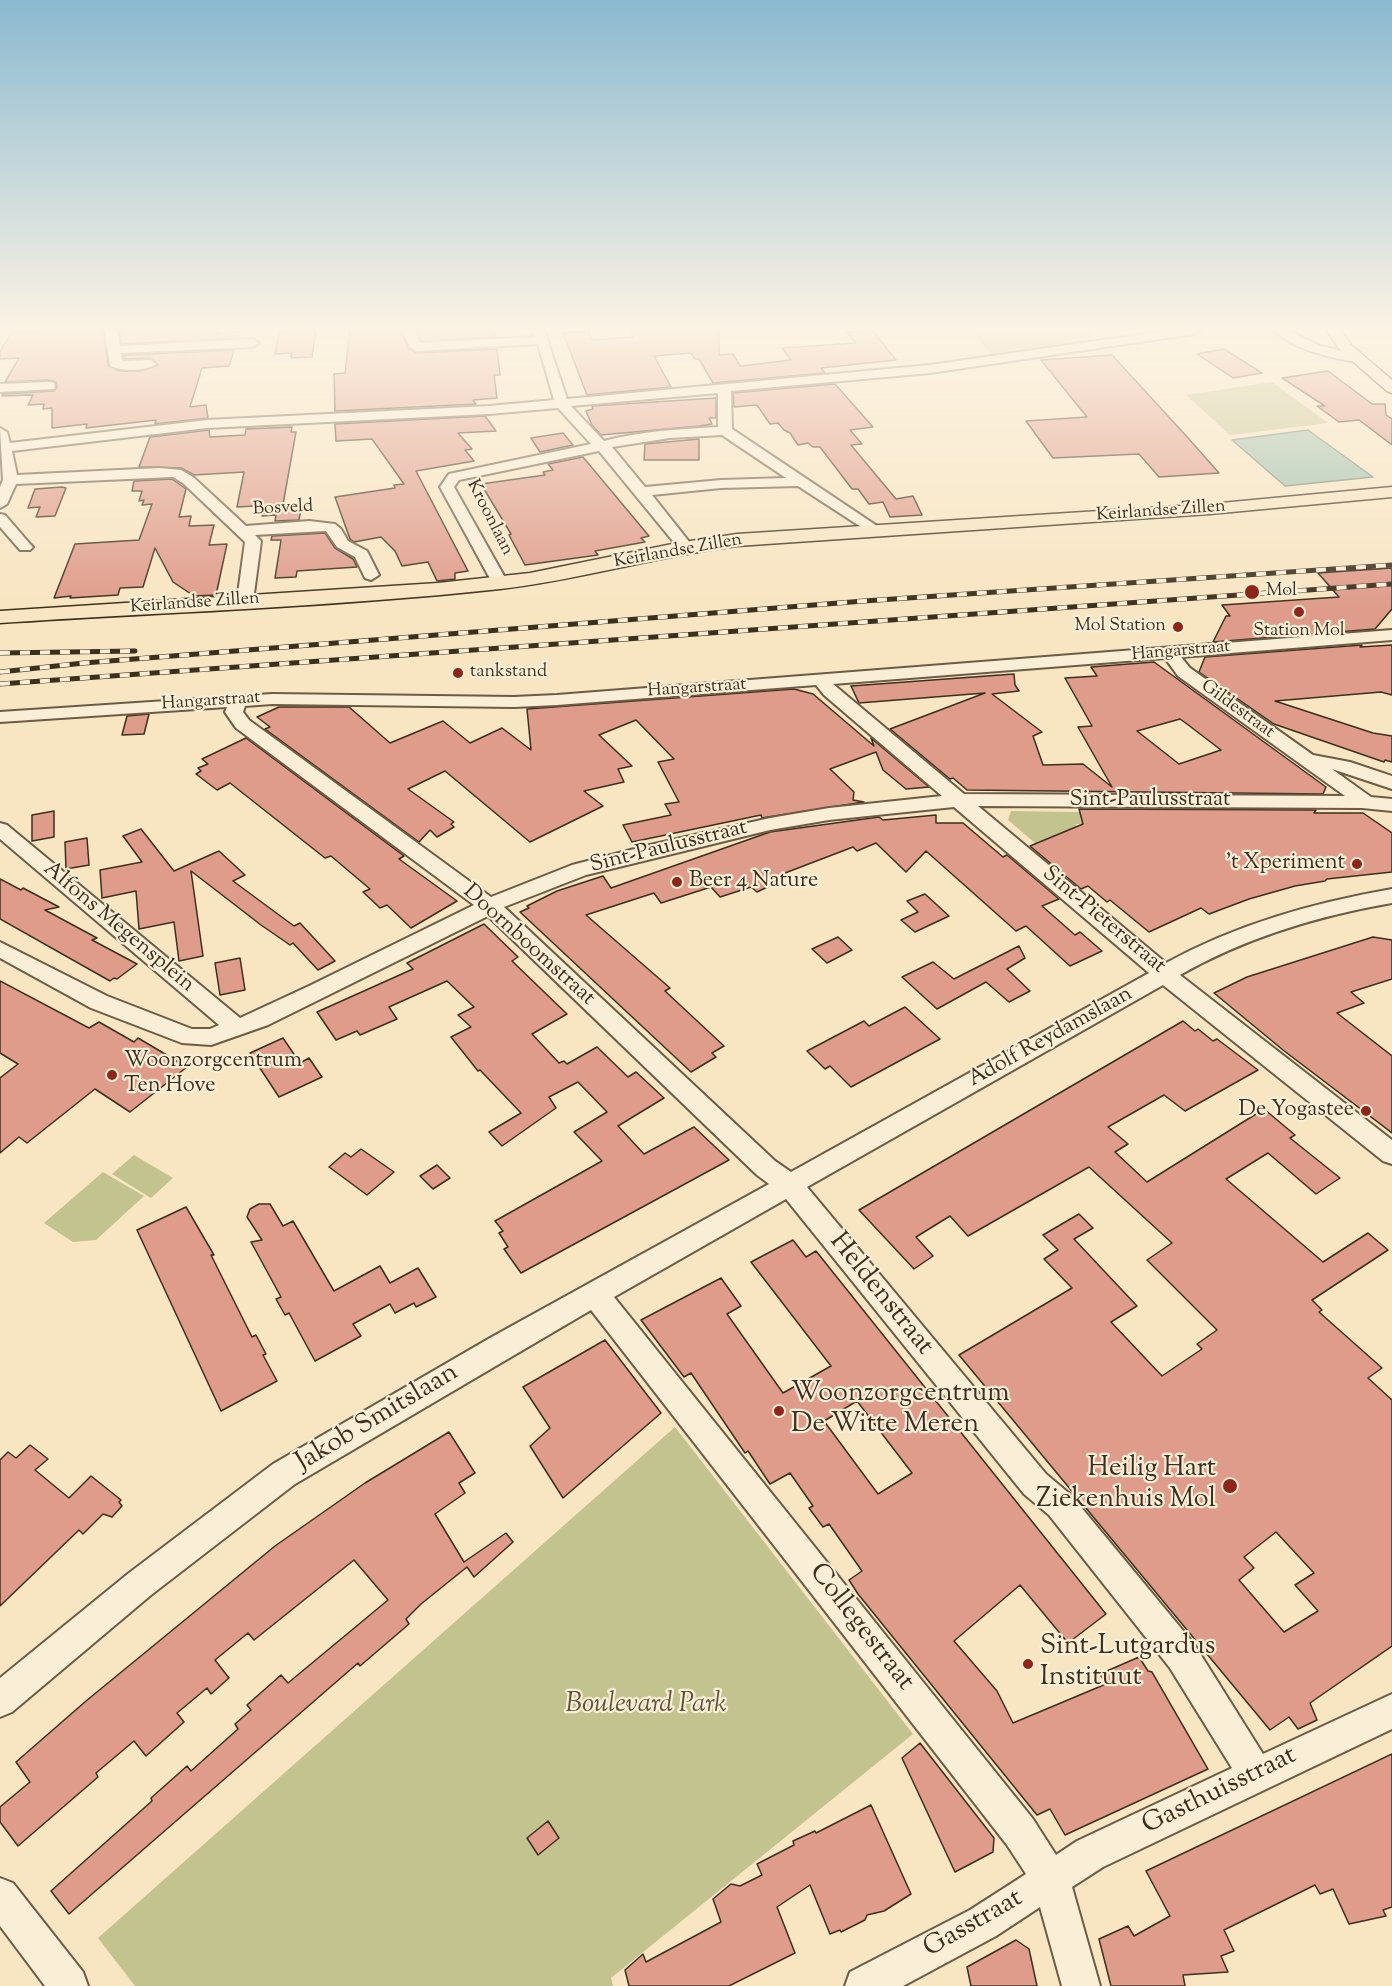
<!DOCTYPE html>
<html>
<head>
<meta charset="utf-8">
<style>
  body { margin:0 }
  canvas { display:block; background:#f8e5c2 }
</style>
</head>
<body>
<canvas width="1392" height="1986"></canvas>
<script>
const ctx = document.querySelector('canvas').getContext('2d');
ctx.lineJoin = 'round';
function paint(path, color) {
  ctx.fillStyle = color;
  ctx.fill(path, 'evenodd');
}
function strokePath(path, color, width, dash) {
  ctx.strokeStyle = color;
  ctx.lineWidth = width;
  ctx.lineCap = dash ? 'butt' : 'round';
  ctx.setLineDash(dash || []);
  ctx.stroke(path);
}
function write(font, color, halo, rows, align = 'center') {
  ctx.font = font + ' "Sorts Mill Goudy",serif';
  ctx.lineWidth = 4.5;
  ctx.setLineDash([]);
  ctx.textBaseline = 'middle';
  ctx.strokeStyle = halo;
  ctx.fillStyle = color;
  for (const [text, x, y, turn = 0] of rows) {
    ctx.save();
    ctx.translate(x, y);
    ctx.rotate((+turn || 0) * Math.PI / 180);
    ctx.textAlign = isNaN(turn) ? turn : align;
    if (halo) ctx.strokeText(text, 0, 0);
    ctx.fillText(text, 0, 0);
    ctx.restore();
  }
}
const green = new Path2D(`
  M971,330h116l13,11 -106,17z
  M1272,382l56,41 -98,12 -44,-40z
  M1011,811l69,1 3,12h-7l2,8 -17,1 -25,11 -28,-24z
  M134,1155l39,23 -22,20 -39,-24z
  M103,1172l41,24 -48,44 -23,2 -29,-19z
  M675,1427l238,307 -302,244 2,8h-478l-37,-48z`);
const water = new Path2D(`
  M1308,430l65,47 -88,9 -53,-46z`);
const building = new Path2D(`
  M103,330l5,35 11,6h21l18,-6 -8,-7 -26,1v-4l110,-5 -5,16 -27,2 -12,39 16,-2 2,13 -53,6 1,-4 -70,8 1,-4 -35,4v-20l-9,1 1,-5 -16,1 5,-10 -31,1 1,-2 51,-3 3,-4 -1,-5 -7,-2 -44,2 14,-24 -19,1v-7l12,-21z
  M119,330h98l-1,3 23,-1 -1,6 -116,6z
  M316,330l-4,27 -21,1 1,-5 -17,1 4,-23z
  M350,330h50l8,18 8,5 81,-4 3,26h-6l3,23 -24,2 3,4 -141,7 -1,-37 11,-1z
  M416,330h78l1,7 -74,4z
  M630,330h89v25l14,-1 7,12 51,-6 -9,-12 74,-5 -10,-11 26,-2 24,30 -75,8 4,5 -112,10 -14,-24h-4l-4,-6 -37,3 17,31 -84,8 -24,-62 25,-2 4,9 41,-3z
  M1224,349l38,24 -29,5 -36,-24z
  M1112,355l77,84 30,34 -60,4 -20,-23 -86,4 -27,-37 61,-4 -46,-57z
  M1328,371l44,33h13l1,11 6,4v26l-33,-25 -20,2 -22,-16h8l-43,-28z
  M835,384l38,43 -23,3 12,14 -11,1 45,54 17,-3 9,19 -32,2 -7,-15 -14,2 -11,-15h-6l-32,-42h-7l-5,-4 -10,2 -8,-12 -6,-3 -6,-7 -8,1 -13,-19 -23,2 -1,-14z
  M716,398v20h-7l3,6 -13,2 -98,9 -9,-10 -6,-14 7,-2 -1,-3z
  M485,416l11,15 -38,2 14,16 -7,1 9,11 -58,10 52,100 -13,2v6l-18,2 -9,-19 -26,4 -7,-15 -14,-14 -27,5 -4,-3 -15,-42 60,-9 -1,-3 10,-1 -32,-45 -36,2 -1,-17z
  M292,427l-1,5h5l-14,78 19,-1 -2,11 -24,1 1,-6 -14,1 1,-5 -9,1 1,-6 -18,1 7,-35 -50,3 -13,-7 -42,-1 11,-30 59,-7 1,7 35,-2 1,-6z
  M563,433l10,12 -33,7 -9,-14z
  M699,439v21h-55l1,-16z
  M583,457l66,79 -8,2 4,4 -50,9 3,4 -73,10 -16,-30 2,-1 -30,-50 64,-9 -2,-3 10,-2 -5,-6z
  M172,479l14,10 -7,28 12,-1 -2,10 25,-1 -5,20 18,-1 -11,51 -22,1 -21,-14 -18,-34 -12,39 -23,1 -2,7 -48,3 1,-2 -17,2 21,-54 64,-4 13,-36 -10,1 2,-5 -5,1 3,-10h-10l2,-10z
  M62,487l4,1 -11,28 -19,1 4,-10 -12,1 7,-19z
  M325,533l10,15 18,11 4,8 -60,4 -1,6 -21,1 6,-38h-10l1,-4z
  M1392,568v41l-17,20 -162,13 13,-26h4l-8,-11 117,-8 -21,-24z
  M1362,645l-2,2 32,-2v50l-11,-3 -106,9 98,32 19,3v26l-7,-2 -1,2 -110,-38 -75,-52 6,-15z
  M1154,662l172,125 -3,7 -356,-4 -14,-12 -3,1 -60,-50 95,-36 -126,10 -8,-17 163,-12 1,11 4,6 -27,3 50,38 -9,4 10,29 40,-1 29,23 -34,-60 14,-1 -27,-48 32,-2 -6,-9zM1180,719l7,5 34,26 -42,14 -42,-33z
  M794,689l19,5 61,52 -3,-8 58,49 -23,2 -23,-19 -7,-18 -46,17 24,23 -1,8 11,2 -102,16 -1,-3 -129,27 -9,-17 48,-10 -6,-11 14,-2 -21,-40 16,-3 -38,-39 -37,15 33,31 -14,3 6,13 -40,9 19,15 -73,36 -85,-71 -37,18 46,33 -3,2 3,3 -17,10 -7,-7 -11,12 -154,-113 5,-2 -13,-10 22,-10h70l41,36 53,-22 27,22 32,-15 29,22 -4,-41z
  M149,714l-5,20 -22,1 5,-19z
  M246,738l158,118 -5,3 58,42 -46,27 -24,-23 -7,3 -17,-16 7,-3 -39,-33 -6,2 -95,-75 -13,7 -21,-16 5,-3 -3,-3 10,-4 -6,-5z
  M1079,809l237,1 -2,3h49l29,20v39l-65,7 -2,2 -30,5 -46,13 -40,15 -8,-6 -52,24 -39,-32 -3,2 -19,-16 -7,3 -51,-43 53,-22z
  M54,811v26l-22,4v-26z
  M936,815v8h27l40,34 4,-2 52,44 -17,7 33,29 5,-3 22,19 -32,15 -44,-40 -10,5 -90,-80 -20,21 -30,-29 -19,8 -4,-4 -68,26 3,4 -31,15 -6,-5 -31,10 -9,-10 -50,16 -7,-10 -68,22 84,73 -5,3 59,55 -12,7 4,4 -25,15 -171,-160 9,-4 -2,-2 30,-15 46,-15 8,12 159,-56 109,-15 4,3z
  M141,829l33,42 45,-20 26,24 -12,6 61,45 6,-3 35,38 -17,9 -25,-27 -3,2 -29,-20 -70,-54 12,85 -24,5 -5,-39 -35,7 -3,-38 -34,7 -2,-28 42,-8 -19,-26z
  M87,838l2,27 -23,4 -1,-27z
  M0,879l21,11 2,-2 36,19 -14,3 52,28 -5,2 45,24 -20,15 -3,-1 -4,3 -110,-62z
  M925,894l24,22 -34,16 -14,-12 17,-8 -11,-11z
  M484,924l34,33 -6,4 55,53 -35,20 27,29 5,-2 3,3 30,-17 31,30 8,-5 28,26 -46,28 26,28 50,-27 35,33 -208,113 -17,-24 4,-2 -9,-14 4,-2 -8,-10 107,-60 -28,-29 33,-20 -29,-30 -29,15 7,11 -54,38 -13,-14 32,-19 -41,-43 -2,1 -27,-34 20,-10 -13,-12 16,-8 -27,-26 -58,26 8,12 -37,16 -3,-4 -21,9 -19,-28 96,-43 -6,-6z
  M838,937l14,13 -25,13 -15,-14z
  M1373,937l19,3v39l-41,13 13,11 -27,10 55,43v77l-109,-83 -69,-57 33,-16z
  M1019,946l6,12 -18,11 23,22 -21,11 -23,-20 -49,27 -35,-32 31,-15 21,17z
  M240,958l5,32 -25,5 -5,-32z
  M0,981l89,47 10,-6 35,20 4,-4 49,29 -57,45 -35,-23 -68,54 -8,-6 -19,16v-75l18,-14 -18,-11z
  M905,1007l35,32 -89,48 -21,-21 -5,3 -18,-18 57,-30 5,5z
  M1183,1021l12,10 3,-2 15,12 4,-2 41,31 -73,41 -21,-16 -56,32 20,17 -13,8 32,30 117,-73 31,26 -5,3 50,40 -24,16 -48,-41 -42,26 97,83 45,-29 20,17 -76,50 10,10 -3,2 63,56 -14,10 24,22v246l-82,57 7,17 -19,9 -9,-12 -19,13 -311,-375 113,-67 -28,-29 14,-9 -15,-15 36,-21 14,14 -19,11 63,67 -26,16 51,54 40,-27 -5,-5 20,-14 -70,-70 25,-17 -83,-76 -121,69 -18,-20 -34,21 17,19 -19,13 -55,-59zM1276,1532l38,41 -19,12 23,26 -34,21 -45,-52 15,-12 -10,-11z
  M283,1038l17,25 9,-5 13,19 -43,20 -29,-44z
  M361,1149l33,23 -27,23 -38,-28 16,-14 6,4z
  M437,1165l13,13 -17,11 -13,-13z
  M259,1204h11l13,22 10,-5 41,70 46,-25 10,17 28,-15 18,29 -20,10 -2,-4 -19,10 -5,-9 -37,20 8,12 -46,25 -26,-48 -4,2 -9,-16 5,-2 -30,-55 11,-2 -15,-23 3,-8z
  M186,1207l28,48h-3l41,82 4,-2 10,19 -3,1 14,26 -56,30 -84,-181z
  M793,1240l13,17 10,-6 290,363 -38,29 -48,-58 -66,56 43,50 16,32 93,-39 -6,-10 39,-17 9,14 4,1 56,97 -143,66 -15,-26 -13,6 -179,-221 -9,-14 13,-9 -33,-47 -6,3 -14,-19 4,-2 -23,-33 -20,11 -22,-33 -3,2 -54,-80 -7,4 -43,-57 80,-42 20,28 -14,8 56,79 48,-27 -80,-104zM857,1401l55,72 -34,21 -54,-73z
  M605,1340l56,73 -98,85 -33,-52 20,-18 -27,-41z
  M449,1432l26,41 -16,10 6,10 -30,21 29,48 42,-29 7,9 -39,35 -7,-10 -46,37 -15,15 3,5 -49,42 -2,-3 -289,251 -18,-23 101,-90 -1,-3 36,-32 4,5 47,-42 -3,-5 16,-14 -4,-5 34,-30 7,8 100,-83 -34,-40 -100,80 -6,-7 -33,27 14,18 -18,16 -4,-6 -30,25 7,9 -38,34 -12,-15 -38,32 2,4 -80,69 -18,-24v-15l30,-25 -14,-20 70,-61 189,-155 90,-63z
  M30,1445l18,14 -13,11 34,28 22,-22 30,24 -2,2 3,4 -10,11 -9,-3 -20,20 -4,-4 -79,76v-146l8,-8 8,6z
  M920,1743l74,95 -1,14 -38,20 -53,-114z
  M1392,1754v153l-9,3 3,6 -37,8 -16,-35 -13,5 -5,-9 -91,45 10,21 -13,5 7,16 -45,3 2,11h-74l-12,-47 29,-13 6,10 36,-20 -24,-45z
  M871,1805l40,89 -27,17 -17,4 -2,5 -24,12 -1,-2 -10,4 -20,-49 -33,22 18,46 -66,33h-100l-4,-16 18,-16 3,8 75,-40 -8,-23 18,-15 9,2 22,-11 -5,-11 37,-19 -1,-4 22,-10 1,2z
  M548,1821l11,17 -21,17 -11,-17z
  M1016,1940l13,9 8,37h-66l-4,-19z`);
const minor = new Path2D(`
  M105,330h12l3,16 133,-7 6,4 -6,4 -132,6 1,8 28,-1 6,4c-8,7 -38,8 -46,1z
  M402,330h12l6,13 115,-6 -3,-7h12l23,69 363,-34 242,-35h28l-6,4 -264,39 -199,18 1,38 148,99 3,3 -8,5 -77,-50 -77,2 -69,7 42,53 -3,3h-10l-82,-100 -140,29 -5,7 54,96 -2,3h-12l-54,-99 9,-13 142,-30 -33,-36 -69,6 -282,14 -195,23 5,24 143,-7 21,2 12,7 53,49 63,-5 26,3 6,5 7,12 19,10 12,24 -8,5 -6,-2 -10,-21 -18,-10 -11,-16 -71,4 6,6 -8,60 -8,5 -8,-5 8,-59 -62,-59 -10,-6 -157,7 -9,20 -7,4v-21l3,-7 -3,-52 7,4 3,11 197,-23 282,-14 65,-6 -16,-56 -122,7 -6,-4zM718,393v34c-38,2 -77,4 -114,14l-33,-35zM722,435l64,43 -65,2 -76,7 -33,-40 58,-9z
  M1274,330h14l32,16 40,9 2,3 -6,4c-27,-5 -62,-12 -82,-32z
  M49,382l5,1 1,3 -1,3 -54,3v-8z
  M0,514l5,1 25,29 3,3 -3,3h-10l-20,-23z
  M1392,630v10l-211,17 9,11 123,87 37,7 42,14v13l-60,-20 39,28 21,2v12l-30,-3 -384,-2 188,157c71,-39 147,-60 226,-74v14c-75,13 -145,34 -212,72l212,165v24l-9,-3 -220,-176 -356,202 239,287 25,21 123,149 69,110 129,-60v35l-289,138 -31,20 28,99h-38l-22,-79 -44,29 -93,50h-58l5,-14 120,-62 56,-36 -19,-29 -416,-535 -296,174 -144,111 -139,117 -12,5v-39l129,-105 144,-109 217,-126 279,-154 -12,-9 -269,-259 -220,109 -57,20 -29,-2 -91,-35 -91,-50v-16l107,54 85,33h18l9,-4 -219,-186v-16l7,2 233,193 69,-32 165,-81 -238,-177 -11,-16 2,-5 -227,15v-10l272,-18 242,3 43,-2zM1165,658l13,18 167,120 -381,-2 -131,-110zM816,685l8,10 118,101 -113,12 -59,10 -120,27 -78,20 -81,32 -242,-177 -6,-8 2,-6 27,-2 242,3 43,-2zM954,807l195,166 -358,199 -16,-11 -271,-254 82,-32 184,-45 59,-10zM786,1199l238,295 25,21 121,153 62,100 -155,73 -21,14 -23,-36 -419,-522z
  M0,1878l13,5 70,89 5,14h-43l-45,-60z`);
const major = new Path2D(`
  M1326,330h14l11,15 41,35v13l-5,-2 -46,-40z
  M1392,487v10l-182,17 -473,32c-80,10 -157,34 -237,43 -166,18 -334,23 -500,34v-12l438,-28 92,-10 147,-30 60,-9 473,-30z`);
const rail = new Path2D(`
  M0,653l135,-2
  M0,672l84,-9 780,-62 528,-36
  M0,684l1392,-100`);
const markers = [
  [1252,592,8,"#8f2418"],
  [1299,612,6,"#8f2418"],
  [1178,627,6,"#8f2418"],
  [458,673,6,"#8f2418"],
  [1357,864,6,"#8f2418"],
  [677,882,6,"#8f2418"],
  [112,1075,6,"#8f2418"],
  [1366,1111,6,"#8f2418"],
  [779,1411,6,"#8f2418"],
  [1230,1486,8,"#8f2418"],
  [1028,1664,6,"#8f2418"]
];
const farStreetnames = [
  ["Bosveld",283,509,-3],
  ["Keirlandse Zillen",1161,512,-4],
  ["Kroonlaan",489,518,63],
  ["Keirlandse Zillen",678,552,-10],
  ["Keirlandse Zillen",195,604,-4],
  ["Hangarstraat",1181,652,-5],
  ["Hangarstraat",697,689,-4],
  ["Hangarstraat",211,702,-4],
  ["Gildestraat",1237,710,36]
];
const farPoinames = [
  ["Mol",1266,592],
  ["Mol Station",1166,627,"right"],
  ["Station Mol",1299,632,"center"],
  ["tankstand",470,673]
];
const streetNames = [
  ["Sint-Paulusstraat",1150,801],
  ["Sint-Paulusstraat",669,848,-14],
  ["Sint-Pieterstraat",1103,921,40],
  ["Alfons Megensplein",118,928,40],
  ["Doornboomstraat",528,946,42],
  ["Adolf Reydamslaan",1051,1038,-29]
];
const poiNames = [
  ["'t Xperiment",1345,864],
  ["Beer 4 Nature",689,882,"left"],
  ["Woonzorgcentrum",124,1062,"left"],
  ["Ten Hove",124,1087,"left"],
  ["De Yogastee",1354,1111]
];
const nearStreetnames = [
  ["Heldenstraat",880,1295,51],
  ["Jakob Smitslaan",378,1419,-31],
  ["Collegestraat",860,1628,52],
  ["Gasthuisstraat",1220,1792,-26],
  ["Gasstraat",974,1925,-30]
];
const nearPoinames = [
  ["Woonzorgcentrum",791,1395],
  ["De Witte Meren",791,1426],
  ["Heilig Hart",1216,1470,"right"],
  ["Ziekenhuis Mol",1216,1501,"right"],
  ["Sint-Lutgardus",1040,1648],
  ["Instituut",1040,1679]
];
const nearParknames = [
  ["Boulevard Park",646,1706]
];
paint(green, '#c3c38f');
paint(water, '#9fc0ad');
strokePath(water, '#788673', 1.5);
paint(building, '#df9c8b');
strokePath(building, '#3d2f1d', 1.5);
strokePath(minor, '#6c5c46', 4);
strokePath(major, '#3d2f1d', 3);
paint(minor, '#faeed7');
paint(major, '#f8e5c2');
strokePath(rail, '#3d2f1d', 5);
strokePath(rail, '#faeed7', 4, [10]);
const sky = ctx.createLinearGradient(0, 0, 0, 608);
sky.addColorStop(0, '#8bb9d0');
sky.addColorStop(0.54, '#fcf3e4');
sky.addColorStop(1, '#fcf3e400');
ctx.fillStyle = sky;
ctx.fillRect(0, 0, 1392, 608);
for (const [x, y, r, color] of markers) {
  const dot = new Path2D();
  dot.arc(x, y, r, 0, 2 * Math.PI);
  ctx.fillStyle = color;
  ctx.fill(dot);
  strokePath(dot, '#faeed7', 2);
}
write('18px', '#3d2f1d', '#faeed7', farStreetnames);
write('18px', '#3d2f1d', '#faeed7', farPoinames, 'left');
write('22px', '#3d2f1d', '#faeed7', streetNames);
write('22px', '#3d2f1d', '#faeed7', poiNames, 'right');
write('27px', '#3d2f1d', '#faeed7', nearStreetnames);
write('27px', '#3d2f1d', '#faeed7', nearPoinames, 'left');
write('italic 27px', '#5e543a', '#faeed7', nearParknames);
</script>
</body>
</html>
